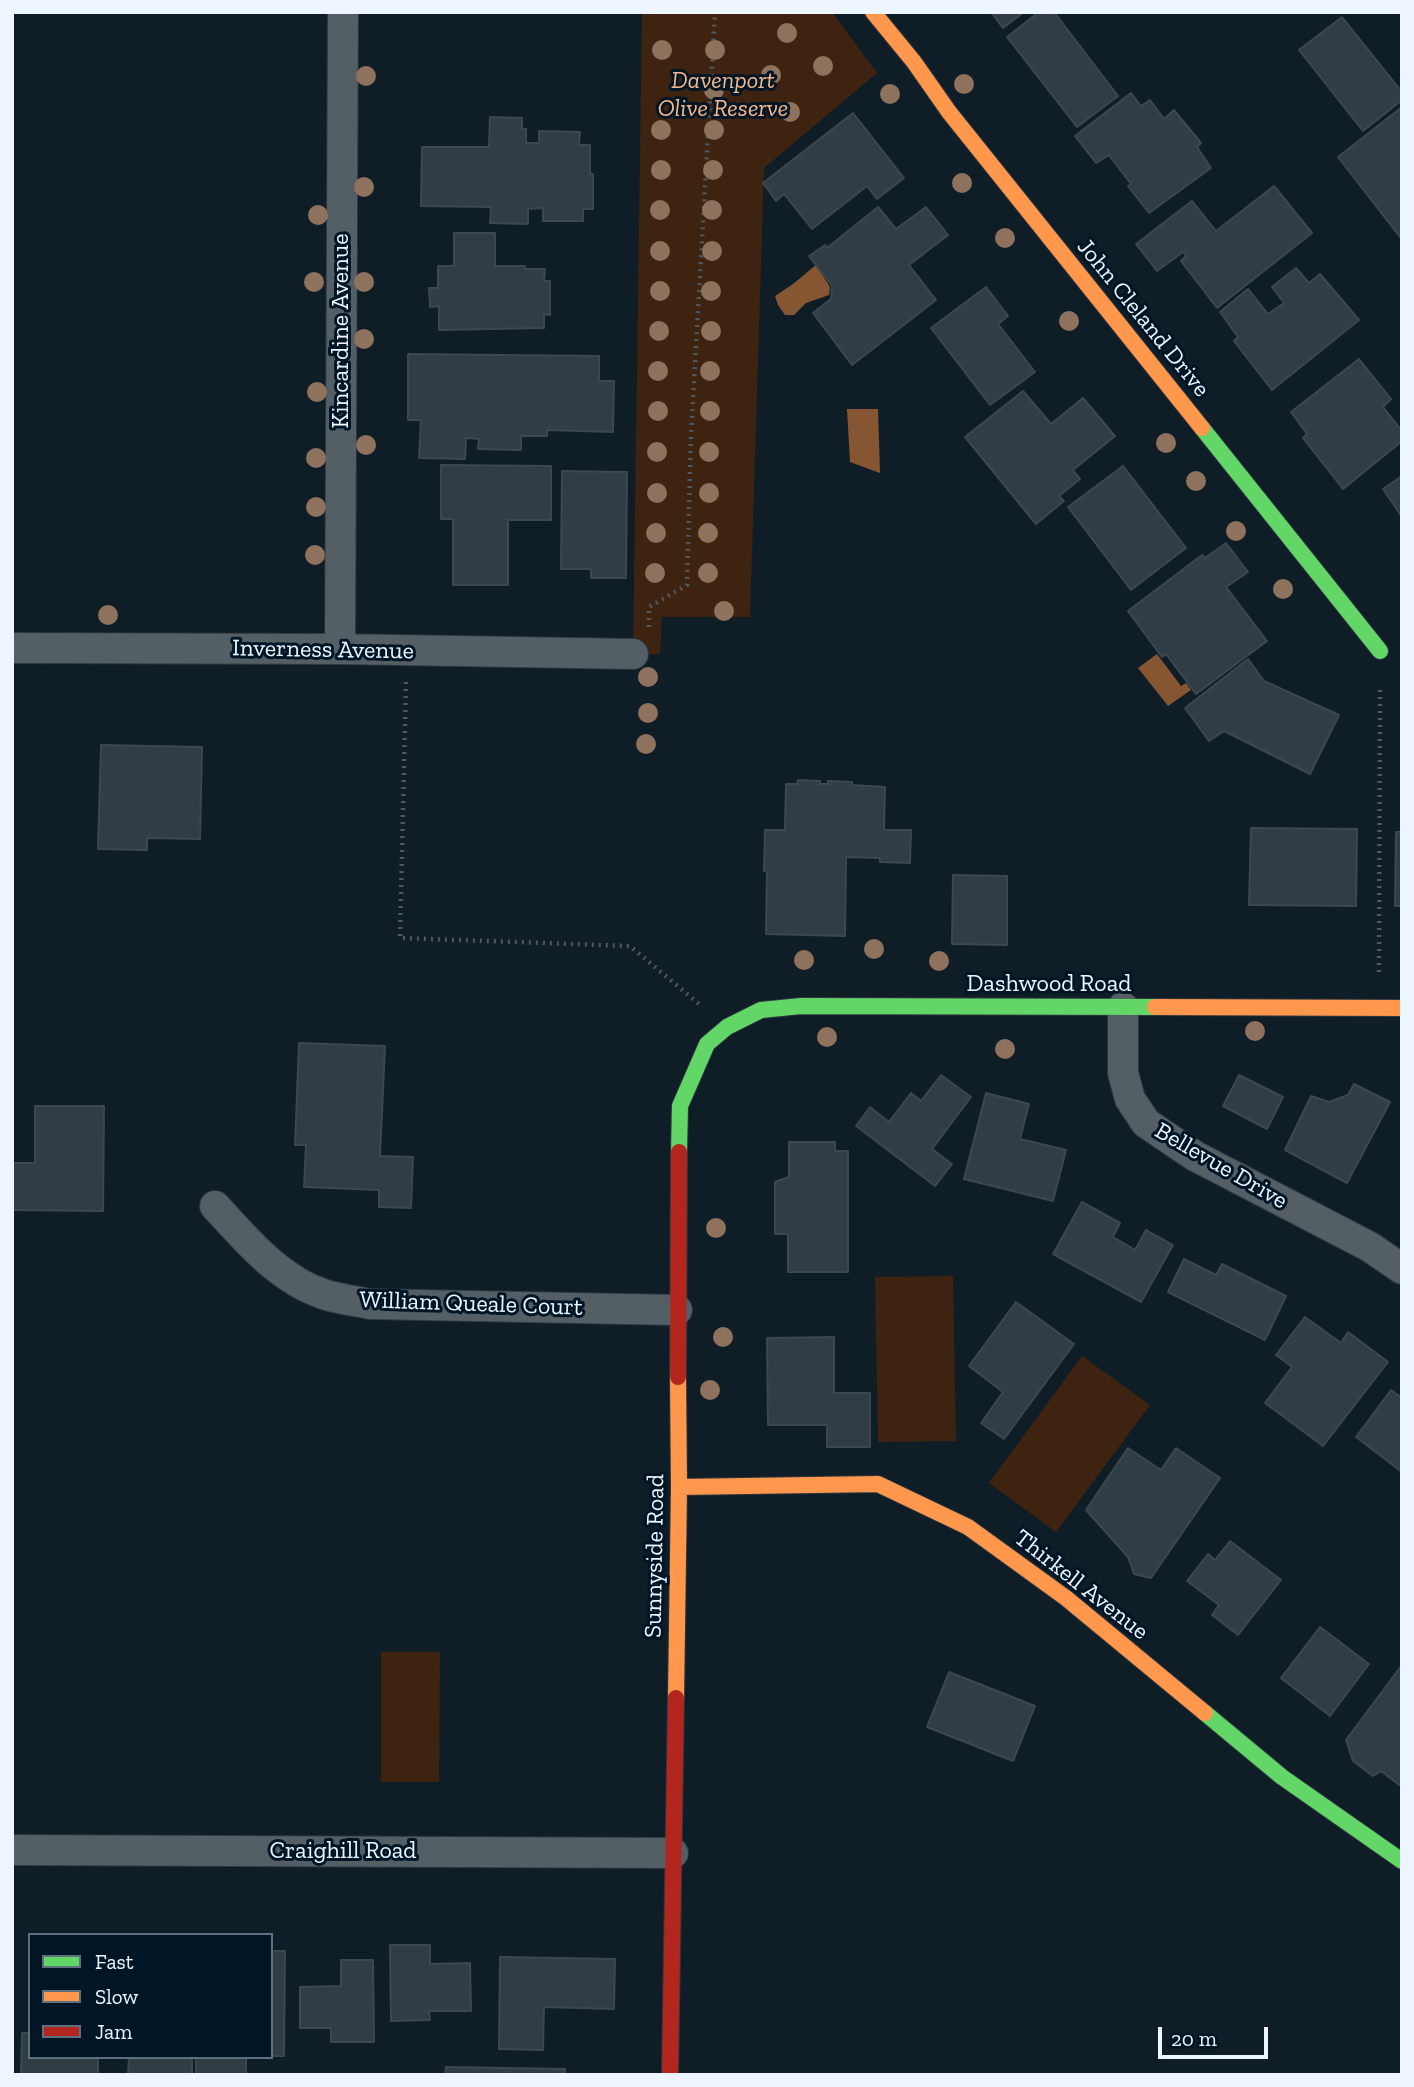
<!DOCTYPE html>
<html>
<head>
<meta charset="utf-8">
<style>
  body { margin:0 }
  #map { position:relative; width:1414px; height:2087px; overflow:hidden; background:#0f1d27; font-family:"Zilla Slab",serif }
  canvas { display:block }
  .frame { position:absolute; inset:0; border:14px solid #edf6fe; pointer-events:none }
  .legend { position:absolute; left:28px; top:1933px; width:245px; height:126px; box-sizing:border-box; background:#001627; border:2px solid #5f707d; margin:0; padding:9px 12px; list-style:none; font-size:21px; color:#edf6fe }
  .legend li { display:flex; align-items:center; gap:14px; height:35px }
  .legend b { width:35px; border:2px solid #5f707d }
  .scale { position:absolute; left:1158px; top:2027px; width:110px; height:32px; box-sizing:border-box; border:4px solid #edf6fe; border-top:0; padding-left:9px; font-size:21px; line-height:24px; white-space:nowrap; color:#edf6fe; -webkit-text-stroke:5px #001627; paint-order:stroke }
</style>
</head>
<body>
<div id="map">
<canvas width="1414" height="2087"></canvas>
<div class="frame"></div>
<ul class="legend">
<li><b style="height:9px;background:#63d668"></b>Fast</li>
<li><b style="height:9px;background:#ff974d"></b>Slow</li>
<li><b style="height:9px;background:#b3261e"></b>Jam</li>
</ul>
<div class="scale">20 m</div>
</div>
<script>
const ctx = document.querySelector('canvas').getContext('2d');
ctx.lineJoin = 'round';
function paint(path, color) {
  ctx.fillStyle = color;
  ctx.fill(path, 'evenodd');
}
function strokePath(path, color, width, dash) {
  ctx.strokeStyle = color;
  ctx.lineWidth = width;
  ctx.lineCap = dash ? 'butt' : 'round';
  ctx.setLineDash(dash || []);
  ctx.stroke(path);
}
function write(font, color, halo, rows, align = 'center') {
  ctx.font = font + ' "Zilla Slab",serif';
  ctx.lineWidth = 6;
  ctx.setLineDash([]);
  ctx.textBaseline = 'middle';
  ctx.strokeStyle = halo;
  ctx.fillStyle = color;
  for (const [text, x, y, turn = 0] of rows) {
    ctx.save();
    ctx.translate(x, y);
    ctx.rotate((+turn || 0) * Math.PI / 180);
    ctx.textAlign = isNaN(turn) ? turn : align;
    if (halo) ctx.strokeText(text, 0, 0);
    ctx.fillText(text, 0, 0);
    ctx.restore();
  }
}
const green = new Path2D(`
  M642,12h190l45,61 -113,95 -14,449h-88l-2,37h-27z
  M953,1276l3,165 -78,1 -3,-165z
  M1082,1356l68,49 -94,127 -67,-49z
  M381,1652h59l-1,130h-58z`);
const water = new Path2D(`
  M816,265l14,22 -1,8 -23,8 -12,12h-9l-7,-10 -3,-9 18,-12z
  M847,409h31l2,64 -30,-11z
  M1157,654l24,32 5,-3 5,7 -23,16 -30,-38z`);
const building = new Path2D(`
  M991,12h33l-21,16z
  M1039,12h15l64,84 -41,31 -70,-90z
  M1342,17l60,75v8l-39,31 -64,-81z
  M1131,93l10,13 9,-6 14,19 10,-9 27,33 -4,4 14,21 -62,45 -21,-27 3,-2 -22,-29 -13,8 -21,-27z
  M1402,107v128l-2,2 -62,-80z
  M853,113l51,65 -27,21 -10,-13 -55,43 -28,-35 -8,7 -13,-18z
  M490,117l32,1v11h4v14h13v-12l41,1 -1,13h11v29h3v35h-10v12h-40v-13l-15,1v15l-38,-1 1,-16 -70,-1 1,-59h67z
  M1274,186l38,47 -95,75 -36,-47 5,-5 -3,-4 -26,19 -21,-27 56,-43 24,30z
  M878,207l18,22 30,-22 22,28 -39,30 27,35 -84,65 -39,-52 18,-14 1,-13 -23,-30 16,-11 2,3z
  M454,233h41v33h30v3h20l-1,12h6v34l-6,-1v14l-105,2v-24l-9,1 -1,-19h9v-22h16z
  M1296,268l13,15 11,-9 39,46 -87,70 -38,-49 4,-4 -18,-25 28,-23 20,25 16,-11 -12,-16z
  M986,287l22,29 -10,8 37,48 -45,33 -59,-77z
  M408,354l191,2v25h15l-1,51 -66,-2v6h-26v14l-43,-1 1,-10 -13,-1 -1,21 -46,-1 2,-38h-13z
  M1359,359l32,40 -8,8 19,24v10l-59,48 -40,-51 4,-4 -16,-22z
  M1023,391l28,33 32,-26 32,38 -42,34 7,9 -21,17 5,5 -28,23 -71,-87z
  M441,465l110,1v54h-43v65h-55v-66h-12z
  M1123,466l63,82 -55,42 -63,-83z
  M562,471l65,1 -1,106h-35v-9h-30z
  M1402,476v41l-19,-28z
  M1226,543l22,29 -22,15 41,54 -71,53 -30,-40 -4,3 -34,-46 74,-56 3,3z
  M1248,659l16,22 75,34 -29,59 -86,-43 -15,10 -24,-33z
  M101,745l101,2 -2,92 -53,-1v12l-49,-1z
  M798,780l22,1v3h8v-3l24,1v3l33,2 -1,43h27l-1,33 -30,-1v-4l-34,-1 -1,79 -79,-2 1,-62 -3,-1 1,-41h20l1,-46h11z
  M1251,828l106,1 -1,77 -107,-1z
  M1396,832h6v74h-7z
  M953,875l54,1v69l-55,-1z
  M299,1043l86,3 -5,110 33,1 -2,51 -32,-1v-17l-75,-3 2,-42h-11z
  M941,1075l30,22 -39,52 20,15 -17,22 -79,-60 14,-19 19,15 22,-29 10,8z
  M1239,1075l44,22 -16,32 -44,-23z
  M1354,1084l36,18 -43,81 -62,-33 26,-54 18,6 19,-7z
  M986,1093l43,11 -9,35 46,11 -13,51 -89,-22z
  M35,1106h69l-1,105 -91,-1v-47h23z
  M789,1142h46v9h13v121h-60v-38h-13v-52l14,-5z
  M1082,1202l38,21 -7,14 22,13 11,-20 27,15 -32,57 -88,-48z
  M1184,1259l32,16 6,-11 64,32 -21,44 -97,-48z
  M1016,1302l58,42 -70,95 -23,-16 22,-31 -34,-26z
  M1305,1317l36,26 7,-11 40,30 -65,84 -58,-43 27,-36 -16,-12z
  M834,1337v56h36v54h-43v-22h-59l-1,-87z
  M1391,1390l11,8v74l-46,-35z
  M1128,1448l33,22 15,-22 44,30 -69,100 -17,-4 -6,-17 -42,-47z
  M1230,1541l51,39 -43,55 -26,-20 7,-10 -32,-24 21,-27 7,6z
  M1320,1627l49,37 -39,52 -49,-38z
  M1402,1665v122l-21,-16 -8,5 -20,-15 -7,-21z
  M949,1672l86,34 -22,55 -86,-34z
  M390,1945h40v19l40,-1 1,48h-42l1,9 -39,1z
  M271,1951h14l-1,105h-13z
  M500,1957l115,2 -1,50 -70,-2 -1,43 -44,-1z
  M341,1960h32l1,82h-43v-14h-31v-41l41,-1z
  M22,2033h8v24h68v18h-77z
  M129,2057h63v18h-64z
  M196,2057h50v18h-50z
  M446,2067l119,2v6h-120z`);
const path = new Path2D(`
  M649,627v-20l38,-22 4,-150 24,-423
  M406,682l-6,256 230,8 69,58
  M1379,972l1,-285`);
const street = new Path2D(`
  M12,648l328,1 293,5
  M340,649l3,-637
  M1123,1007v66l7,26 16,24 49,33 175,91 32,22
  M215,1206c31,33 63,73 108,88 15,5 32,7 47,10l307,6
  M12,1850l661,3`);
const fast = new Path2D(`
  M1202,428l178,223
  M679,1152l1,-46 27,-62 20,-17 34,-17 40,-4 354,1
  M1205,1713l77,64 120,84`);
const slow = new Path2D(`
  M873,12l41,50 35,50 253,316
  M1155,1007l247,1
  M679,1487l199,-3 90,43 98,71 139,115
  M676,1698l3,-211 -1,-110`);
const jam = new Path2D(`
  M678,1377l1,-225
  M670,2075l6,-377`);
const trees = [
  [787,33],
  [662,50],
  [715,50],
  [823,66],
  [771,75],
  [366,76],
  [964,84],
  [714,90],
  [890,94],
  [790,112],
  [661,130],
  [714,130],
  [661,170],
  [713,170],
  [962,183],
  [364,187],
  [660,210],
  [712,210],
  [318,215],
  [1005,238],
  [660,251],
  [712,251],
  [314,282],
  [364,282],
  [660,291],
  [711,291],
  [1069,321],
  [659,331],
  [711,331],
  [364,339],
  [658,371],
  [710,371],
  [317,392],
  [658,411],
  [710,411],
  [1166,443],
  [366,445],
  [657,452],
  [709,452],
  [316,458],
  [1196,481],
  [657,493],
  [709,493],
  [316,507],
  [1236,531],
  [656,533],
  [708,533],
  [315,555],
  [655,573],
  [708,573],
  [1283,589],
  [724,611],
  [108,615],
  [648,677],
  [648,713],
  [646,744],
  [874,949],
  [804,960],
  [939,961],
  [1255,1031],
  [827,1037],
  [1005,1049],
  [716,1228],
  [723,1337],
  [710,1390]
];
const parkNames = [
  ["Davenport",723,81],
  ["Olive Reserve",723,109]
];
const streetNames = [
  ["John Cleland Drive",1143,318,51],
  ["Kincardine Avenue",341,331,-90],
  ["Inverness Avenue",323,650,1],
  ["Dashwood Road",1049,984],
  ["Bellevue Drive",1221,1166,30],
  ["William Queale Court",471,1304,2],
  ["Sunnyside Road",655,1556,-89],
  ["Thirkell Avenue",1081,1585,38],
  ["Craighill Road",343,1851]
];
paint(green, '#3e2410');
paint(water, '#865632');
paint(building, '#313d45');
strokePath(building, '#3c4850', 2);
strokePath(street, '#2f373e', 32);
strokePath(fast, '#2f373e', 18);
strokePath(slow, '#2f373e', 18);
strokePath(jam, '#2f373e', 18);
strokePath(path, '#4f5860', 4.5, [2, 5]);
strokePath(street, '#535e65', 30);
strokePath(fast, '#63d668', 16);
strokePath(slow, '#ff974d', 16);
strokePath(jam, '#b3261e', 16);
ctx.fillStyle = '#8f725d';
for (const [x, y] of trees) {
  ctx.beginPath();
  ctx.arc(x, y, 10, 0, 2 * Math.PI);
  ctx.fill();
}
write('italic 24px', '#f7b789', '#001627', parkNames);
write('24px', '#edf6fe', '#001627', streetNames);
</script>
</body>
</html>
